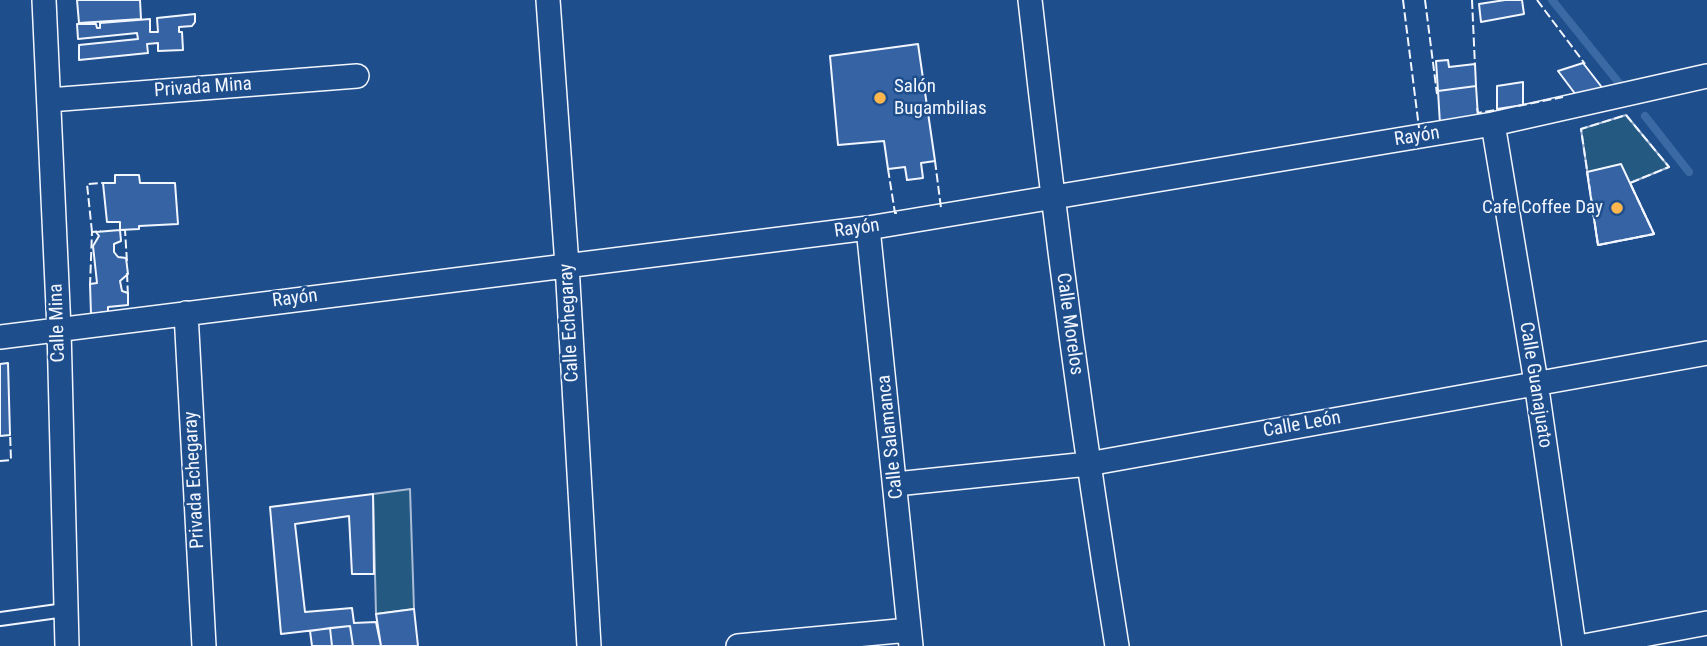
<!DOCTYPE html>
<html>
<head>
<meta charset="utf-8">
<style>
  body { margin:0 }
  canvas { display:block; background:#1f4e8c }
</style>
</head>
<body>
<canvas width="1707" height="646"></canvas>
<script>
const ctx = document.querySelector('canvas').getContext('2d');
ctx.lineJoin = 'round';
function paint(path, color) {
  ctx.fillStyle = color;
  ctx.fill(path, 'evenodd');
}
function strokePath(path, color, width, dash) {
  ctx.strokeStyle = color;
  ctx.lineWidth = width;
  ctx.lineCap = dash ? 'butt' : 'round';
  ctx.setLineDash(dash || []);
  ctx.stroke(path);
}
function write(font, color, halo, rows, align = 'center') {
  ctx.font = font + ' "Roboto Condensed",sans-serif';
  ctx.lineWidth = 5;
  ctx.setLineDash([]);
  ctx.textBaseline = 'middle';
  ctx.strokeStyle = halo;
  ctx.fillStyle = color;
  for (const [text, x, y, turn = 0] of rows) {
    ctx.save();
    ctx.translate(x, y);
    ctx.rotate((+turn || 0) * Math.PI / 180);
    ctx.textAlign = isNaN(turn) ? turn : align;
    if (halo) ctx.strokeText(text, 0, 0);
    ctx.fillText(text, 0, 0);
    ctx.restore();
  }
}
const green = new Path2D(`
  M1626,115l43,52 -39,16 24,51 -56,11 -17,-116z
  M410,489l4,120 -38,5 -3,-120z`);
const stream = new Path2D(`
  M1552,0l67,83
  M1645,116l44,56`);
const building = new Path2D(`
  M77,0h63l1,19 -62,4z
  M1505,0h17l2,14 -43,8 -2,-18z
  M195,14v8l-3,4 -13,1v5h3l1,18 -25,1v-8l-11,1 1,9 -69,7v-15l59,-6 -1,-6 -59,6 -1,-15h19l1,4h3v-5l50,-4v13h8l-1,-14z
  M918,44l17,117 -14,2 2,15 -16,2 -2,-13 -17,2 -4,-28 -46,4 -8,-89z
  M1448,60l1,7 26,-3 1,22 -38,5 -2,-30z
  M1583,63l21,27 -28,5 -18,-24z
  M1523,82v23l-26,4v-23z
  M1476,86l2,31 -38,7 -2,-33z
  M1621,164l33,70 -56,11 -11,-73z
  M115,175h24l1,8h35l3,41 -39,2v3l-19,1v-8h-13l-4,-39h12z
  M120,230l1,11 -7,3v8l4,5 8,1 2,16 -8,7 2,10 6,2v12l-20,2v5l-17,2 -1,-30 7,-1 -4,-37 6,-10 -3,-4z
  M8,363l2,72 -10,1v-72z
  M373,494l1,80h-22l-3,-58 -54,8 10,88 47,-4 2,15 22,-1 5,24h-28l-3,-20 -69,8 -11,-127z
  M414,609l4,37h-37l-5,-32z
  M350,626l3,20h-21l-2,-18z
  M330,628l2,18h-20l-2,-15z`);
const service = new Path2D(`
  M0,619l65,-9`);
const minor = new Path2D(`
  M44,0l15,329 8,317
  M548,0l19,265 22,381
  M1030,0c24,216 52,431 87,646
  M49,100l308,-24
  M1493,124l43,258 38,264
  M868,228l43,418
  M186,313l18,333
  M0,337l868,-109 625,-104 214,-48
  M896,484l192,-20 619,-111
  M738,646l171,-16
  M1584,646l123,-23`);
const fence = new Path2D(`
  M1403,0l16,128
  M1425,0l12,94
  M1472,0l3,66
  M1537,0l48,64
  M1518,106l45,-9
  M1477,108l1,5 23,-4
  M1626,115l43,52 -39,16 24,51 -56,11 -17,-116z
  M935,161l6,47
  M888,169l7,44h4
  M122,230h3l2,32
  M92,232l-5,-48 16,-1
  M127,273l1,24
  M90,286l2,-54 9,-1
  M0,461l11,-1 -1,-28`);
const markers = [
  [880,98,7,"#ffb74d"],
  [1617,208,7,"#ffb74d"]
];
const poiNames = [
  ["Salón",894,87],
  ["Bugambilias",894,109],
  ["Cafe Coffee Day",1603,208,"right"]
];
const streetNames = [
  ["Privada Mina",203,88,-4],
  ["Rayón",1417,137,-9],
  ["Rayón",857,229,-8],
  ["Rayón",295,299,-7],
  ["Calle Mina",58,323,-92],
  ["Calle Echegaray",570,323,-93],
  ["Calle Morelos",1069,324,82],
  ["Calle Guanajuato",1535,385,81],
  ["Calle León",1302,425,-10],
  ["Calle Salamanca",891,437,-96],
  ["Privada Echegaray",195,480,-93]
];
paint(green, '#245a82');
strokePath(green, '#a8bbd7', 2);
strokePath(stream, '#3b69a3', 8);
paint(building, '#3563a3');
strokePath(building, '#f2f6ff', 2);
strokePath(service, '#f2f6ff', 16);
strokePath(minor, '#f2f6ff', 26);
strokePath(service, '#1f4e8c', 12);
strokePath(minor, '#1f4e8c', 23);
strokePath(fence, '#f2f6ff', 2, [9, 3.5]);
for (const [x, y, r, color] of markers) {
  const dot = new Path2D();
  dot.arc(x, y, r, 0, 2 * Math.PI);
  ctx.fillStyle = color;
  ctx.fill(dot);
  strokePath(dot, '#1f4e8c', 2.5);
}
write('19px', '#f2f6ff', '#1f4e8c', poiNames, 'left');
write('19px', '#f2f6ff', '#1f4e8c', streetNames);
</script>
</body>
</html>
